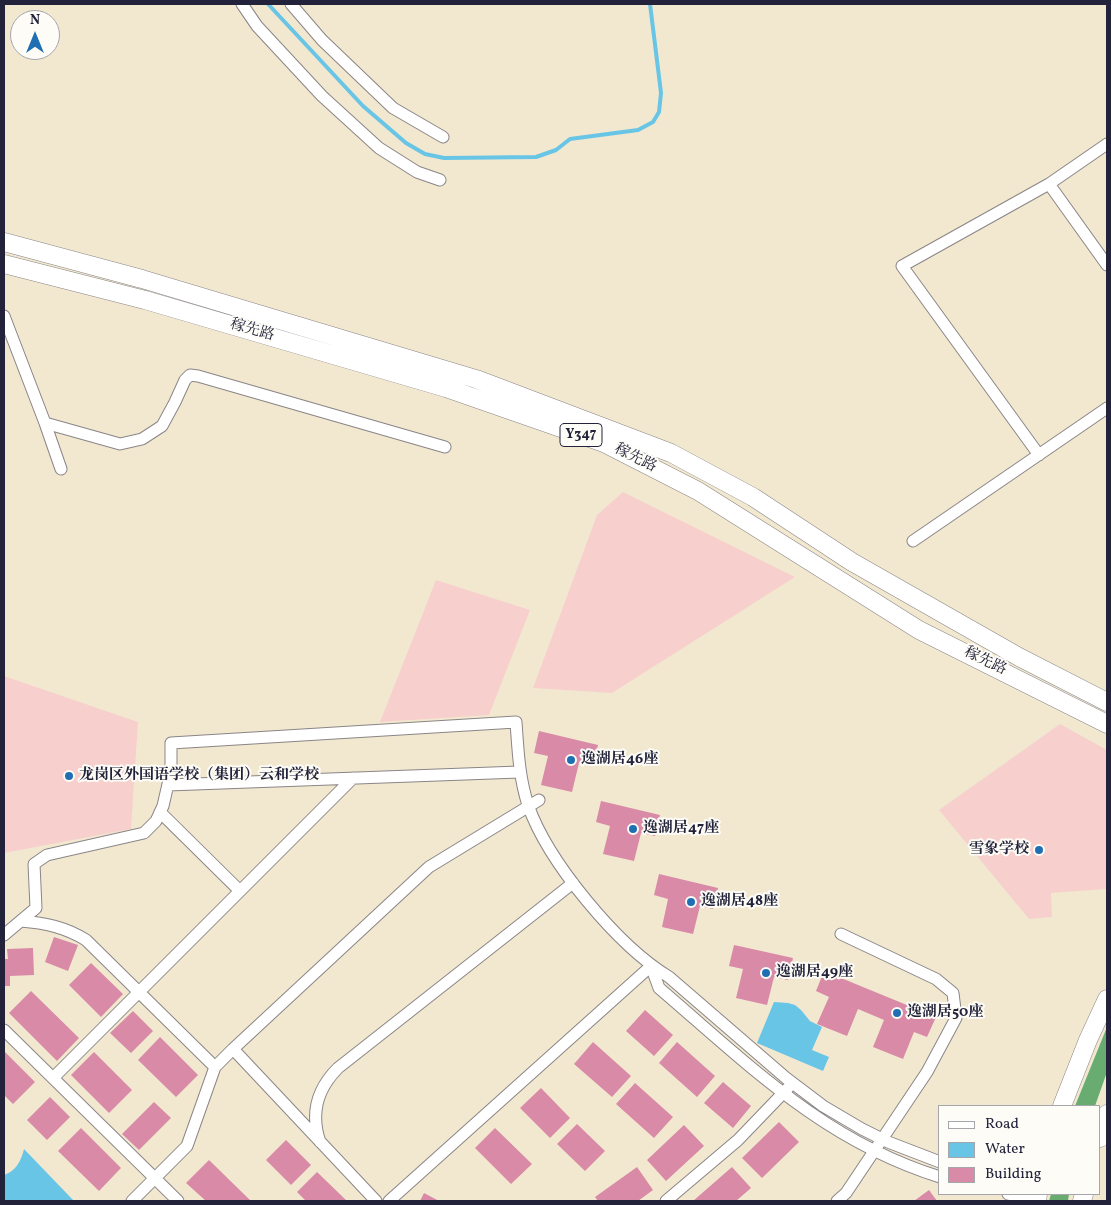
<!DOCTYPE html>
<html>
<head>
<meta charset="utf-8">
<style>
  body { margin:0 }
  #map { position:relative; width:1111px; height:1205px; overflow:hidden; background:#f2e8d0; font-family:Vollkorn,serif }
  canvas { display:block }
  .frame { position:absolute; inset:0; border:5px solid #22223b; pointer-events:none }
  .legend { position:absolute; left:938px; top:1105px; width:162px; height:90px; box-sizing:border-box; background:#fdfcf7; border:1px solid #a5a5ac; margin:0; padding:6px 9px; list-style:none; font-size:15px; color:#22223b }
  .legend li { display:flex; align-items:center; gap:10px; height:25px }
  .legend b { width:25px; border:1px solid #a5a5ac }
  .north { position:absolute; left:10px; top:10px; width:50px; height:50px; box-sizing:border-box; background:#fdfcf7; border:1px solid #a5a5ac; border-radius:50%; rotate:0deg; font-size:14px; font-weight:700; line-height:20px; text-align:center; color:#22223b }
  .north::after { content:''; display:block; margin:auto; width:18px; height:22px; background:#1f6fb2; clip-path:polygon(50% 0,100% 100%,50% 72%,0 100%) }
</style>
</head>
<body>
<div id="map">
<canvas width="1111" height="1205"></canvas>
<div class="frame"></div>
<ul class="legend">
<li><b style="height:6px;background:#fff"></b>Road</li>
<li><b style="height:14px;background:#68c5e6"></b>Water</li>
<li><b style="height:14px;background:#d88aa6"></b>Building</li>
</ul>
<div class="north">N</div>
</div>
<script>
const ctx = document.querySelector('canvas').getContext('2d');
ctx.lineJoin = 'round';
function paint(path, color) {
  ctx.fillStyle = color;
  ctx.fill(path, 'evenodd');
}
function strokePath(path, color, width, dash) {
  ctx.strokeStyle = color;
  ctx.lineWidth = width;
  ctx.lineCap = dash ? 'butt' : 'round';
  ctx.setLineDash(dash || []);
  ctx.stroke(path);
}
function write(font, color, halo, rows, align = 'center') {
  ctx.font = font + ' Vollkorn,"Noto Serif SC",serif';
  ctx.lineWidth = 4;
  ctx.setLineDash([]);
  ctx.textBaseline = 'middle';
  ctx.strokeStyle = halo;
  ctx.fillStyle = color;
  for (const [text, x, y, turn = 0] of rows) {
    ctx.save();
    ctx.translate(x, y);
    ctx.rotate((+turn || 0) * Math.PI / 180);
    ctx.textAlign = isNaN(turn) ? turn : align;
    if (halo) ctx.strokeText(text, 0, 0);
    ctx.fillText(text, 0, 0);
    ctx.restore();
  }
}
const built = new Path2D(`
  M623,492l172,85 -183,116 -79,-5 64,-173z
  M436,580l94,30 -41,105 -109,7z
  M4,676l134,46 -7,107 -127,24z
  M1060,724l47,26v139l-56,4 1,24 -23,2 -90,-109z`);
const forest = new Path2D(`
  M1107,1027v45l-12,34h-20z
  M1051,1194h18l-1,7h-19z`);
const water = new Path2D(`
  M774,1002l14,1 7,2 6,5 9,11 12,6 -10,23 17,7 -6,14 -66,-28z
  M24,1149l50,52h-70v-26c12,-4 17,-14 20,-26z`);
const stream = new Path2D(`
  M268,4l95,102 43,37 19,11 19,4 92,-1 20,-7 14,-11 68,-9 15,-8 6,-10 2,-19 -11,-89`);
const building = new Path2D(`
  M539,731l59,14 -5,21 -14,-3 -7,29 -31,-7 7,-29 -14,-3z
  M601,801l59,14 -5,21 -14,-3 -7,28 -31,-7 7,-28 -14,-4z
  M659,874l59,14 -5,21 -13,-3 -7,28 -31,-7 6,-28 -14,-4z
  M54,937l24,8 -10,26 -23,-9z
  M734,945l59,13 -5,22 -14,-3 -7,28 -31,-7 7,-29 -14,-3z
  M33,948l1,27 -24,1v10h-6v-27h4l-1,-10z
  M91,963l32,31 -22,23 -32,-32z
  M824,971l112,46 -9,20 -13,-5 -11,27 -30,-12 11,-27 -26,-11 -11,27 -30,-12 12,-27 -13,-6z
  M31,991l48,47 -22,23 -48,-48z
  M645,1010l28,25 -19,21 -28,-25z
  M133,1011l20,20 -22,22 -21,-20z
  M160,1037l38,38 -22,22 -38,-37z
  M593,1042l38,34 -19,21 -38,-33z
  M677,1042l38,34 -18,21 -38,-34z
  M4,1051l31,31 -22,22 -9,-9z
  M94,1052l38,38 -23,23 -38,-38z
  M723,1082l28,24 -18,22 -29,-25z
  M635,1083l38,34 -19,21 -38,-34z
  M541,1088l29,30 -20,20 -30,-30z
  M50,1097l20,20 -23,23 -20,-20z
  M154,1102l17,16 -32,32 -17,-16z
  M779,1122l20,20 -37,36 -20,-20z
  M577,1124l28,27 -20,20 -28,-27z
  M684,1125l20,21 -38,35 -19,-21z
  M81,1128l40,40 -22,23 -41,-40z
  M495,1128l37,36 -21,20 -36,-36z
  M286,1140l25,25 -20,20 -25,-25z
  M209,1160l42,41h-45l-20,-18z
  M637,1167l16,23 -15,11h-40l-3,-4z
  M732,1167l19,21 -15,13h-43z
  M317,1172l30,29h-41l-9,-9z
  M929,1190l8,11h-23z
  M424,1193l15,8h-19z`);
const street = new Path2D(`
  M242,4l15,22 65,70 57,52 38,24 23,8
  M291,4l31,36 71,68 50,29
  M1049,184l58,81
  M4,316l41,107 16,46
  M45,423l75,21 22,-5 20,-13 13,-24 10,-22 5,-5 8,1 247,71
  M1039,455l-137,-189 147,-82 58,-40
  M913,541l194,-133
  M168,785l351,-13
  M160,812l80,79
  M21,921c24,2 44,6 65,19l129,127
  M4,935l32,-27 -2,-44 13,-9 97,-22 12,-12 7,-15 8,-35v-28l345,-21c2,28 3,55 12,83 20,57 89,140 141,172l117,101 37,28 39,23 26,13 52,20
  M651,966l8,22c90,77 165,153 281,189
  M4,1030l174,171
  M233,1049l143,152
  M53,1078l300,-300
  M320,1142c-10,-29 -3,-53 18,-74l235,-185
  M1008,1194l29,6
  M132,1201l55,-55 28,-79 18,-18 196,-182 110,-67
  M389,1201l262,-235
  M666,1201l72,-61 50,-52
  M837,1201l9,-8 81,-121 29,-54 -3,-25 -17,-14 -95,-45`);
const primary = new Path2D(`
  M4,242l138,37 334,100 195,74 82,44 99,65 167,95 88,45
  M4,264l141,36 301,88 158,55 94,48 221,139 188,94
  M1062,1106l26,-66 19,-41
  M1100,1138l7,-24
  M1037,1201l1,-7
  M1082,1201l2,-7`);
const markers = [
  [571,760,5,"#1f6fb2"],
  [69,776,5,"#1f6fb2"],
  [633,829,5,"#1f6fb2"],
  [1039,850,5,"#1f6fb2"],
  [691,902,5,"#1f6fb2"],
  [766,973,5,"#1f6fb2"],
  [897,1013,5,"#1f6fb2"]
];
const shields = [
  [581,435,42]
];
const shieldNames = [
  ["Y347",581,435]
];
const streetNames = [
  ["稼先路",252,331,16],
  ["稼先路",635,459,27],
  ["稼先路",985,662,26]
];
const poiNames = [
  ["逸湖居46座",581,760],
  ["龙岗区外国语学校（集团）云和学校",79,776],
  ["逸湖居47座",643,829],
  ["雪象学校",1029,850,"right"],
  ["逸湖居48座",701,902],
  ["逸湖居49座",776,973],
  ["逸湖居50座",907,1013]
];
paint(built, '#f7d0cd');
paint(forest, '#68ac72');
paint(water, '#68c5e6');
strokePath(stream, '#68c5e6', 4);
paint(building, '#d88aa6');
strokePath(street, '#8a8586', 13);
strokePath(primary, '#8a8586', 19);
strokePath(street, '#fff', 11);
strokePath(primary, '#fff', 18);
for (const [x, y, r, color] of markers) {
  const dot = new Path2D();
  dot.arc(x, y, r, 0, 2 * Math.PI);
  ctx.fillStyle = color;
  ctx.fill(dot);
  strokePath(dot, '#fdfcf7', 2);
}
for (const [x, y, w] of shields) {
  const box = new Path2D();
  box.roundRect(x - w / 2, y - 11.5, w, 23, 4);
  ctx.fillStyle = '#fdfcf7';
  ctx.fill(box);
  strokePath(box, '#22223b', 1);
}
write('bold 14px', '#22223b', null, shieldNames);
write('15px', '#22223b', '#fdfcf7', streetNames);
write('bold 15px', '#22223b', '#fdfcf7', poiNames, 'left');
</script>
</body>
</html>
